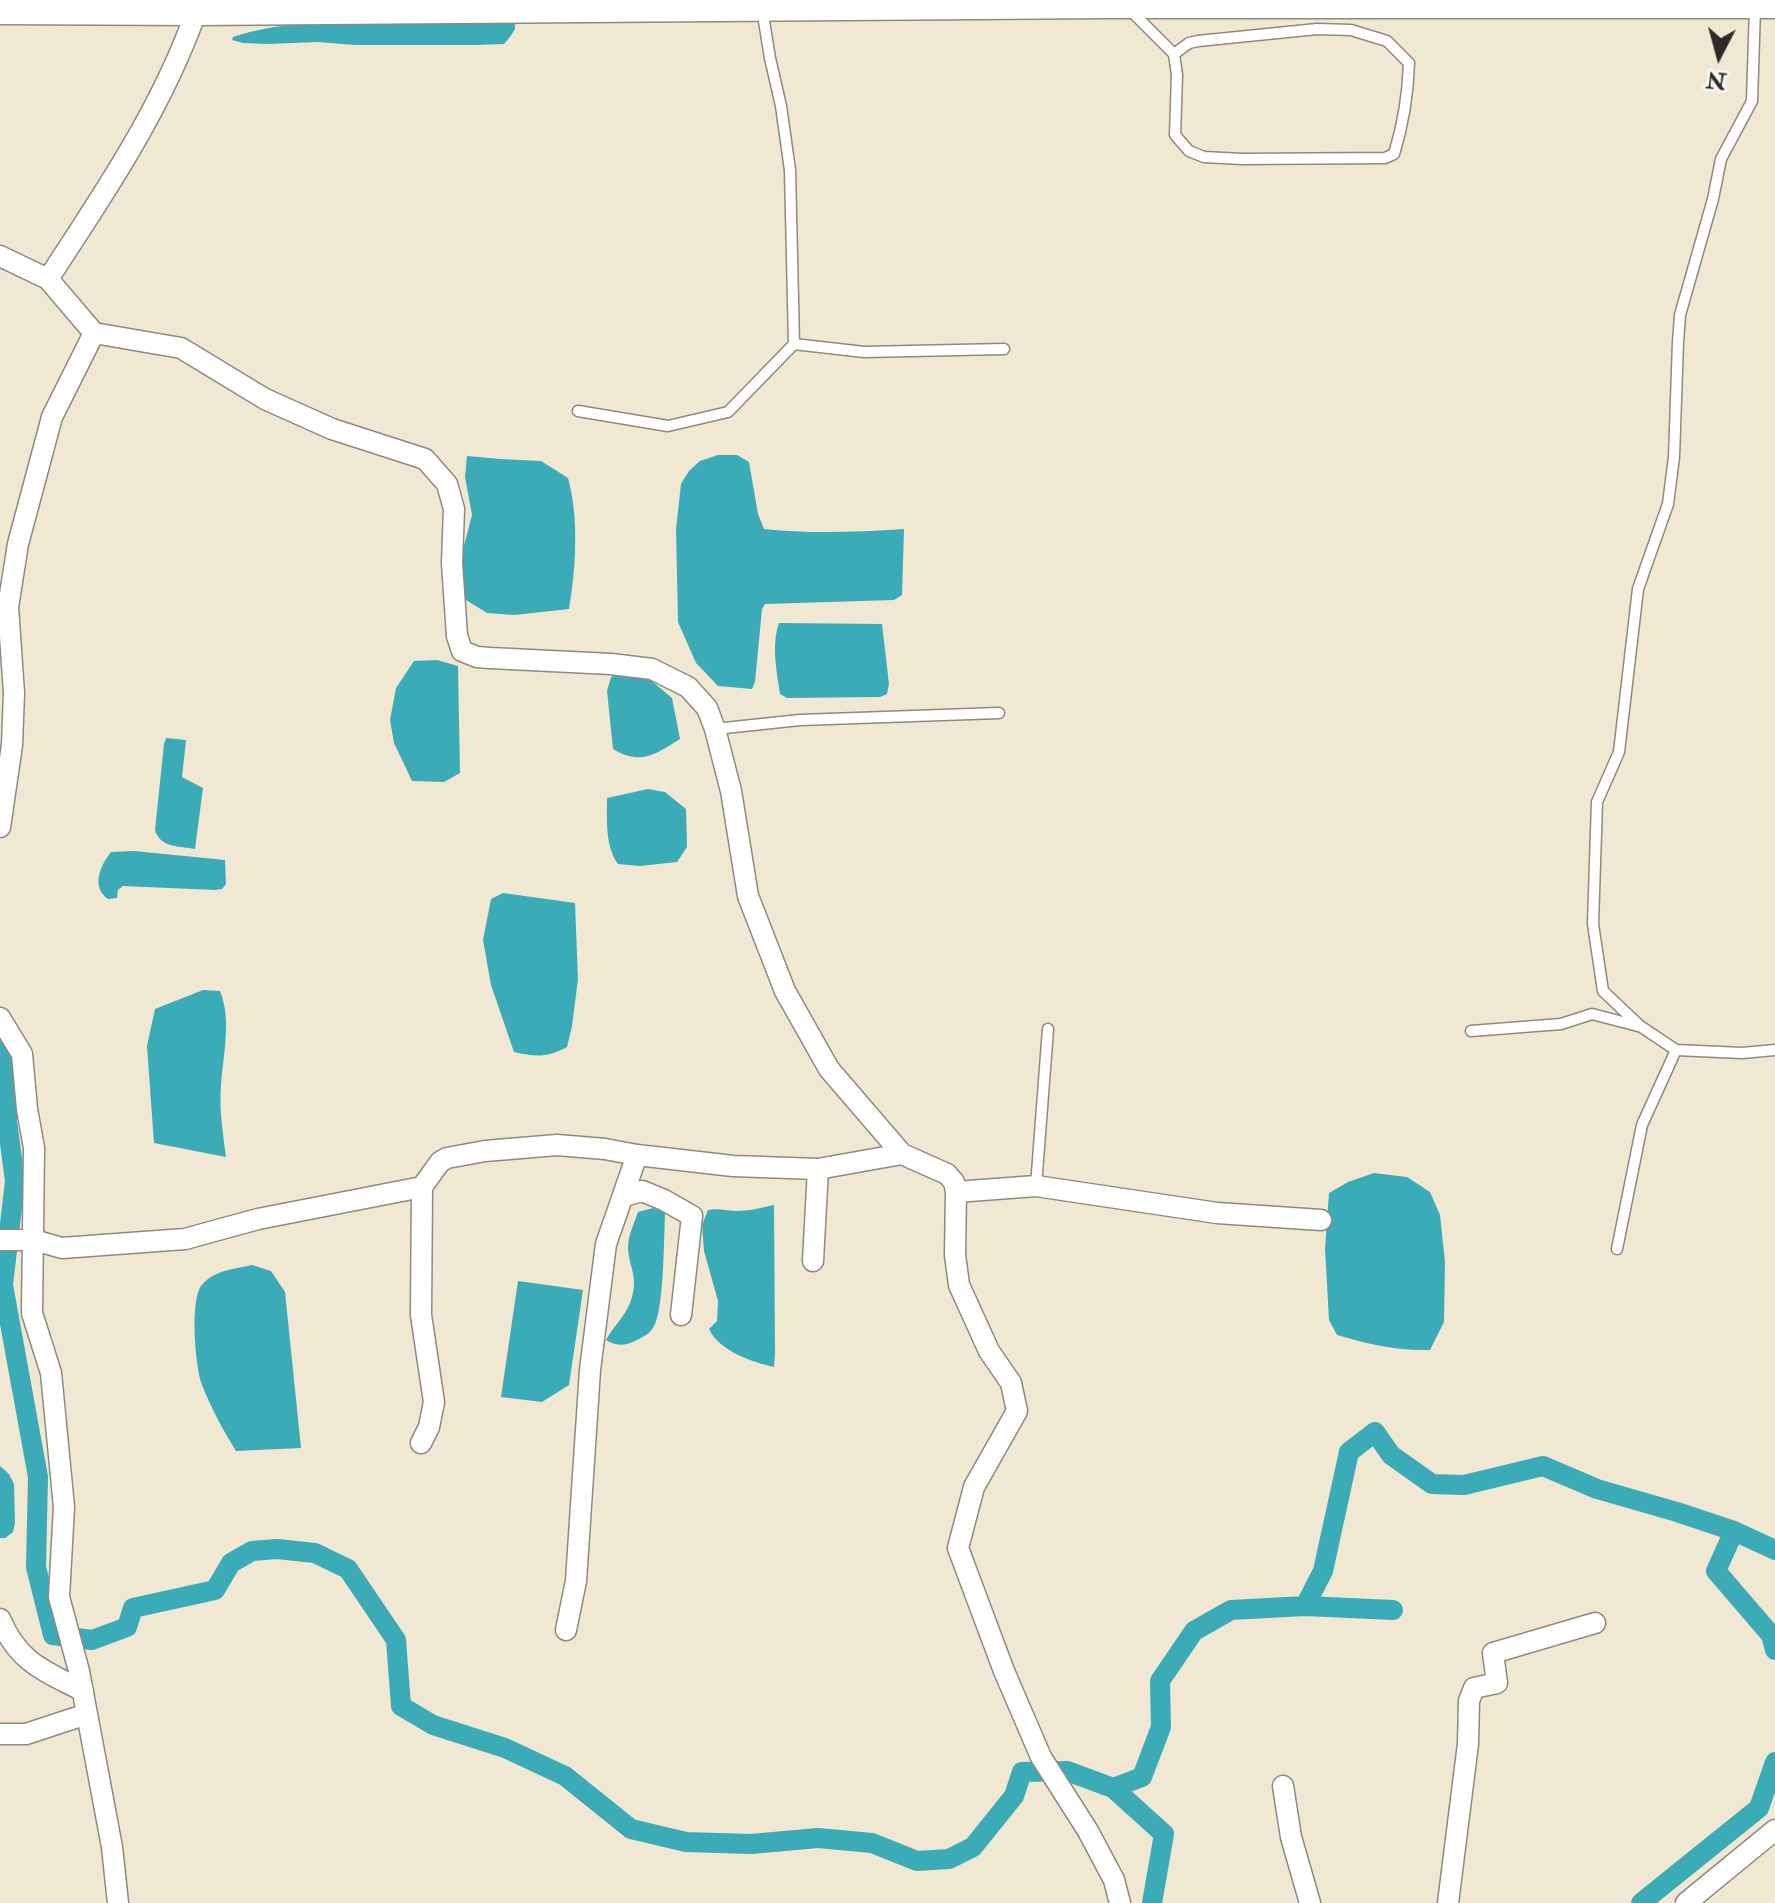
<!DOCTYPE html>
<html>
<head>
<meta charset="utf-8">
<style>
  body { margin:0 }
  #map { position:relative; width:1775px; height:1903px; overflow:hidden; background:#f0e8d2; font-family:"IM FELL Double Pica",serif }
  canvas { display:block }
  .north { position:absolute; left:1679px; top:16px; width:80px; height:80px; -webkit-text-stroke:6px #f6f6f2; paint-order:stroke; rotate:186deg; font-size:22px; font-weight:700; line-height:32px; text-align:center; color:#2b2b2b }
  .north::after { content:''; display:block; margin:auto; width:28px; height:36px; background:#2b2b2b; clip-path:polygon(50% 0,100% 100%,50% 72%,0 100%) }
</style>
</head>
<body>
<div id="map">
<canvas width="1775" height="1903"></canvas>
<div class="north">N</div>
</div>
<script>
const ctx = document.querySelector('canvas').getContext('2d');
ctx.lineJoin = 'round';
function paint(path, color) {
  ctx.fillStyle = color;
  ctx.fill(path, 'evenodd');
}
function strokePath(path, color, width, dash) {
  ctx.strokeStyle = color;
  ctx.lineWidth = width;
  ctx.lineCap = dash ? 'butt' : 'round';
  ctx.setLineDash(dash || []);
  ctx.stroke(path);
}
const water = new Path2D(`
  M362,20h150l3,4v5l-5,8 -6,7 -27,1h-122l-37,-3 -51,2 -24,-1 -11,-3 1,-3c42,-14 86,-15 129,-17z
  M718,455h19l12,7 9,52 6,15c47,5 93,3 140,0l-2,66 -8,5 -129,4 -3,5 -7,73 -3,7 -34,-3 -22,-23 -18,-41 -2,-93 5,-45 8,-13 11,-10z
  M467,456l33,3 41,2 27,17c11,39 8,91 1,131l-55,6 -27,-2 -29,-18 1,-30 13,-50 -7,-38z
  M779,623l103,1 7,60 -2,10 -7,3 -93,1 -7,-4c-3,-23 -9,-48 -1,-71z
  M437,660l21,6 2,107 -16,9 -32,-1 -18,-38 -4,-23 6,-32 18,-27z
  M626,672l21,5 25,21 8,41c-24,15 -39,27 -67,10l-6,-58 4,-14z
  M166,738l20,2 -4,37 21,11 -8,61c-15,-3 -35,-1 -40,-19l9,-86z
  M648,789l17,3 21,17 1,38 -10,15 -37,4 -22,-2c-13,-18 -11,-44 -11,-66z
  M134,851l91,9 1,24 -4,5 -7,1 -92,-4 -5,4 -1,8 -9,1c-17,-12 -8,-33 3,-47z
  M503,893l72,10 3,76 -6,47 -5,21c-21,11 -31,10 -53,5l-23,-67 -8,-45 8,-41z
  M203,990l17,1c12,29 3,64 1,95 -2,24 2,47 5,71l-72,-14 -7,-97 8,-37z
  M1374,1173l33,4 23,15 10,23 5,47 -1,60 -14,28c-33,1 -62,-6 -93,-15l-8,-15 -4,-71 4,-56 19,-11z
  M774,1205l1,148 -1,14c-22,-5 -55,-16 -65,-38l8,-8 1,-20 -14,-50 -2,-26 6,-15c10,-2 17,0 27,1 14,0 25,-3 39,-6z
  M653,1208l12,5c-1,22 -1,98 -11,113 -4,8 -11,11 -19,15 -10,5 -20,5 -29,-1 8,-15 22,-26 26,-43 6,-21 -3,-30 -4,-49 0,-13 6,-24 10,-36z
  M252,1265l19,6 14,21 16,156 -65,3c-13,-21 -25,-43 -34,-66 -7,-18 -12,-84 -1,-99 12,-16 34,-17 51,-21z
  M518,1281l65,9 -14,95 -27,17 -41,-5z
  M0,1466l9,8 5,10 1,39 -2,9 -8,6h-5z`);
const canal = new Path2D(`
  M0,1042l8,22 -1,57 8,60 -12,104 35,192 -2,90 17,68 39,5 35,-13 6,-19 82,-18 16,-27 21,-12 25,-2 38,4 33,16 48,71 5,66 32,19 72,23 60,28 66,53 55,13 65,2 67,-6 54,5 45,18 32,-2 24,-12 41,-51 8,-24 45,-1 46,17 51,46 -12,69
  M1734,1531l-18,40 55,64 4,15
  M1305,1606l18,-35 26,-119 26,-20 16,23 41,29 32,1 79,-19 54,23 80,23 57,19 41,19
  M1113,1788l29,-11 19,-50 -1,-46 34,-50 37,-21 74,-4 88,4
  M1641,1903l118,-95 16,-46`);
const service = new Path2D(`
  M1755,8l-3,93 -31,58 -8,40 -33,116 -2,27 -4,115 -6,47 -30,85 -19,163 -22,50 -4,122 10,67 37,35 36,24 66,3 33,-3
  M1129,9l45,45 3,21 -2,60 14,16 15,6 38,2 143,-1 9,-4c9,-29 14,-60 15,-91l-22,-22 -36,-11 -34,-1 -119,12 -9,2 -15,11
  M794,344l70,8 140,-3
  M578,411l90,15 60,-14 66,-68 -4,-174 -9,-64 -11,-48 -8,-49
  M715,729l85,-9 199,-7
  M1471,1031l90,-7 31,-10 46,12
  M1036,1186l12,-157
  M1617,1249l25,-124 34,-75`);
const minor = new Path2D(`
  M196,12c-34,96 -92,182 -148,267l46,54 87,15 84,51 67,30 93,30 22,25 7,25 -2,54 5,73 5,15 15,6 13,1 121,6 41,5 36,18 19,21 8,21 16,62 17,105 37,95 44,78 73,85 45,20 7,8 2,10 -1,63 4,30 30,66 22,32 6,28 -43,76 -16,61 46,123 37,86 47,74 26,49 6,23
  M0,256l48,23
  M0,827l12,-82 2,-52 -6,-86 10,-63 34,-127 42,-84
  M0,1018l22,36 5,55 7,39 -2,165 19,60 13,134 -5,90 20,74 8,43 25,133 6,56
  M956,1192l80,-6 181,27 104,7
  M624,1196l18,-5 22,9 28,16 -11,99
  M0,1240h34l28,8 123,-9 73,-20 164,-32
  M813,1261l5,-92
  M421,1443l8,-16 5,-25 -13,-87 1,-128 18,-25 7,-4 38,-7 72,-6 48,4 32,6 96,11 85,3 84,-15
  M0,1619c19,44 43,51 83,72
  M566,1630l10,-49 14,-211 16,-126 31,-89
  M0,1734h26l61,-20
  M1283,1786l8,51 19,66
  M1448,1903l20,-159 1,-43 5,-13 23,-5 -4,-30 102,-30
  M1686,1903l89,-73`);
const tertiary = new Path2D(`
  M0,11l196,1 911,-7h668`);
paint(water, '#3babb7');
strokePath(canal, '#3babb7', 20);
strokePath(service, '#8e8a7e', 13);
strokePath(minor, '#8e8a7e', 23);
strokePath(tertiary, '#8e8a7e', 29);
strokePath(service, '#fff', 10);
strokePath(minor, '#fff', 20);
strokePath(tertiary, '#fff', 26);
</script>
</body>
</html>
